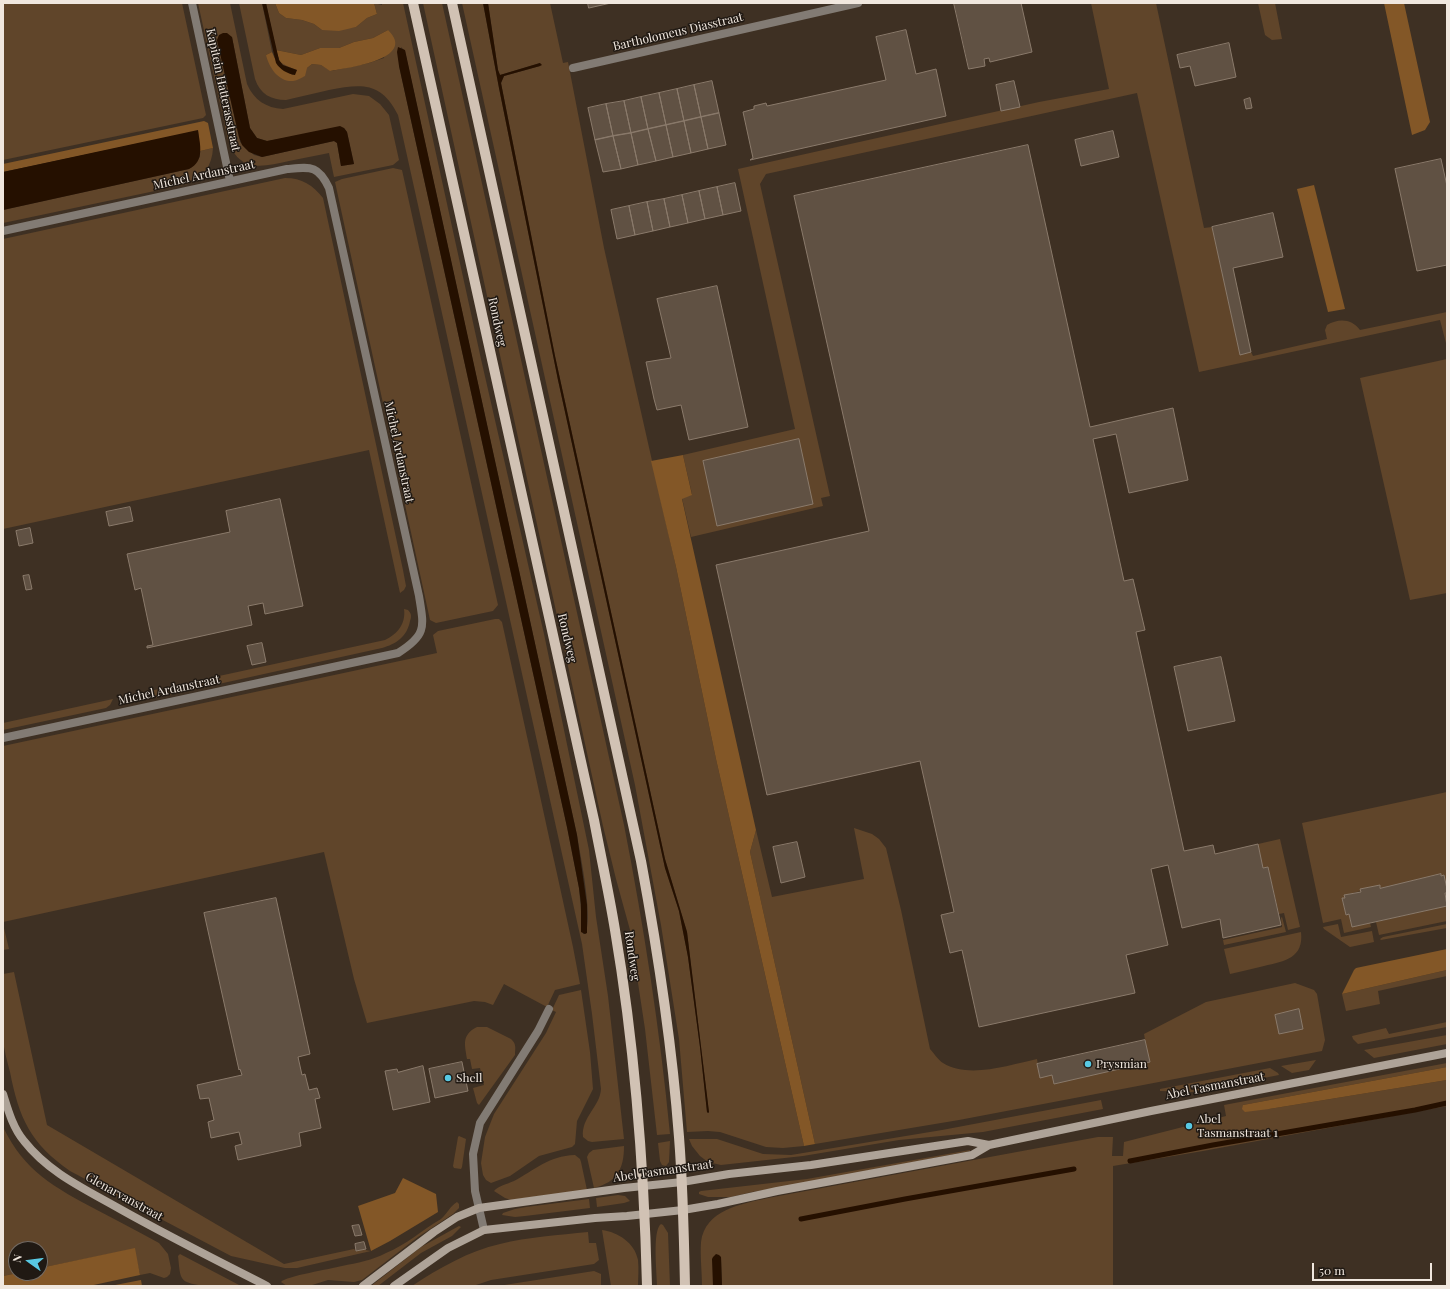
<!DOCTYPE html>
<html>
<head>
<meta charset="utf-8">
<style>
  body { margin:0 }
  #map { position:relative; width:1450px; height:1289px; overflow:hidden; background:#3e3023; font-family:"Playfair Display",serif }
  canvas { display:block }
  .frame { position:absolute; inset:0; border:4px solid #f0e7de; pointer-events:none }
  .north { position:absolute; left:8px; top:1241px; width:40px; height:40px; box-sizing:border-box; background:#201913; border:1px solid #736b64; border-radius:50%; rotate:284deg; font-size:11px; font-weight:700; line-height:16px; text-align:center; color:#f0e7de }
  .north::after { content:''; display:block; margin:auto; width:14px; height:18px; background:#58c9e3; clip-path:polygon(50% 0,100% 100%,50% 72%,0 100%) }
  .scale { position:absolute; left:1312px; top:1263px; width:120px; height:18px; box-sizing:border-box; border:2px solid #f0e7de; border-top:0; padding-left:5px; font-size:12px; line-height:14px; white-space:nowrap; color:#f0e7de; -webkit-text-stroke:3px #201913; paint-order:stroke }
</style>
</head>
<body>
<div id="map">
<canvas width="1450" height="1289"></canvas>
<div class="frame"></div>
<div class="north">N</div>
<div class="scale">50 m</div>
</div>
<script>
const ctx = document.querySelector('canvas').getContext('2d');
ctx.lineJoin = 'round';
function paint(path, color) {
  ctx.fillStyle = color;
  ctx.fill(path, 'evenodd');
}
function strokePath(path, color, width, dash) {
  ctx.strokeStyle = color;
  ctx.lineWidth = width;
  ctx.lineCap = dash ? 'butt' : 'round';
  ctx.setLineDash(dash || []);
  ctx.stroke(path);
}
function write(font, color, halo, rows, align = 'center') {
  ctx.font = font + ' "Playfair Display",serif';
  ctx.lineWidth = 3;
  ctx.setLineDash([]);
  ctx.textBaseline = 'middle';
  ctx.strokeStyle = halo;
  ctx.fillStyle = color;
  for (const [text, x, y, turn = 0] of rows) {
    ctx.save();
    ctx.translate(x, y);
    ctx.rotate((+turn || 0) * Math.PI / 180);
    ctx.textAlign = isNaN(turn) ? turn : align;
    if (halo) ctx.strokeText(text, 0, 0);
    ctx.fillText(text, 0, 0);
    ctx.restore();
  }
}
const green = new Path2D(`
  M3,3h179l24,112 -3,3 -200,42z
  M198,3h32l17,81c7,16 19,24 36,25l70,-15 16,2 11,8 9,11 10,45 -6,5 -59,12 -5,-24c-13,3 -27,5 -40,8 -27,6 -50,12 -61,-21zM232,37l18,91 7,10 10,3 77,-13 3,4 7,32 -13,2 -4,-23 -3,-2 -72,16 -8,-2 -14,-13 -23,-102z
  M239,3h23l10,49 -6,3 41,13 5,-4 9,1 10,6 38,-8 15,-5 4,-28 -15,8 -19,4 -15,6h-19l-19,7 -25,-5 -10,-47h9l4,10 7,5 16,2 12,4 8,6 34,-3 11,-9 10,-4 -3,-11 8,2v-2h21l78,356 63,275 45,216 7,67 12,79 16,143 -32,3 -4,-1 -5,-4c-2,-20 17,-30 18,-48l-9,-75 -10,-70 -184,-829c-17,-34 -37,-31 -69,-25 -14,3 -29,7 -43,10 -15,0 -26,-6 -31,-21zM401,47l4,4 172,784c3,18 17,86 8,99h-2l-4,-46 -12,-61 -168,-761z
  M423,3h19l182,822c20,102 36,205 46,309l-13,1 -12,-106 -15,-99 -14,-51 -13,-53z
  M462,3h21l16,85 59,292 107,488 14,43 9,46 12,90 7,65 2,1 -22,-181 -22,-73 -110,-503 -54,-273 3,-7 36,-10v-3l-40,12 -2,-5 -10,-67h62l13,60 5,-1 36,186 72,319 40,192 88,387 -21,2 -17,-1 -46,-15 -12,-1 -21,1 -8,-93 -18,-114 -26,-140z
  M1091,3h65l48,225 8,-1 28,127 11,-2 2,4 74,-17 -2,-9 2,-5c12,-7 25,-6 33,5l87,-18v35l-7,-27 -241,52 -62,-279 -371,81 -6,10 70,312 -9,2 2,8 -132,31 -9,-39 10,-4 -9,-39 112,-26 -57,-260 301,-67 70,-13z
  M1258,3h17l7,36 -10,1 -7,-5z
  M213,148c-1,18 -9,28 -25,36l-185,39v-13l186,-41 11,-12v-6z
  M393,168l9,2 96,435 -5,6 -57,12 -6,-3 -95,-438 7,-3z
  M285,178c17,0 28,7 38,20l80,372 3,16 -2,4 -4,3 -31,-143 -366,79v-290z
  M1447,359v234l-37,7 -50,-222z
  M404,609l4,1c3,3 4,6 2,11 -3,16 -14,23 -28,27l-236,52 -8,-3 -2,-3 249,-54c13,-6 21,-17 19,-31z
  M495,619h4l3,3 71,325 7,37 -25,6 -8,17 -43,-23 -11,21 -8,-3 -11,-1 -107,22 -13,-44 -30,-127 -321,70v-176l434,-93 -4,-18 5,-4z
  M113,699l-3,6 -4,3 -103,22v-7z
  M1447,792v97l-3,-14 -3,1v-2l-61,14v-2l-35,9v3l-3,1 4,16 3,-1 3,13 18,-4 1,4 -27,6 -3,-14 -18,4 -21,-100z
  M854,828l18,6 7,5 7,9 15,62 29,139c4,4 8,11 13,14 26,16 66,2 94,-4l3,18 12,-2 2,9 95,-22 -5,-28 62,-32 89,-19 19,7 3,4 8,46 -3,11 -363,69 -144,24 -65,-292 6,-22 16,67 92,-18z
  M1280,839l20,88 -12,3 -4,-17 -5,1 -11,-47 -5,1 -5,-24z
  M1447,906v15l-68,14 -3,-13z
  M1282,917l4,15 -62,13 -1,-5 59,-13 -1,-9z
  M3,924l6,25 -6,1z
  M1338,924l3,13 31,-6 2,11 -24,5 -26,-18 -1,-2z
  M1447,924v4l-66,12 -1,-1 3,-2z
  M1301,932c3,26 -16,29 -37,34 -11,3 -22,5 -34,8l-6,-25z
  M1447,970v6l-69,15 2,13 -34,7 -4,-17z
  M14,972l33,153 237,139 70,-15 2,2 10,-2 -1,1 6,1 -74,17h-12l-54,-12 -161,-85c-40,-28 -51,-53 -60,-99 -3,-11 -6,-22 -7,-33 -1,-22 0,-44 0,-65z
  M581,990l9,62 3,37 -16,32 -2,23 -3,3 -33,9 -29,20 -19,7 -5,-3 -3,-5 -2,-12 4,-26 9,-23 52,-81 10,-21 -4,-2 7,-15z
  M1447,1022v5l-89,17 -5,-5 -1,-3 34,-8 3,6z
  M477,1027h10l24,12c6,5 4,10 4,16l-36,50 -2,-2 -4,-15 11,-3 -4,-17 -8,1 -2,-10h-3c-2,-14 -6,-24 10,-32z
  M1447,1035v9l-73,14 -10,-8z
  M1316,1060l-7,10 -17,3 -11,-7z
  M1447,1063v4l-204,38 26,4 178,-29v26l-244,45 -90,15v120h-391l-1,-29h-8v29h-11c0,-14 -2,-30 -1,-44 4,-32 40,-38 67,-44l330,-61h15l-1,19h11l1,-14 102,-26 -2,-11z
  M1270,1068l8,5 1,2 -87,17 -32,-1v-2z
  M1101,1100l2,9 -120,23 -84,8 -96,16 -82,9 -13,-3 -8,-6 -8,-10 -3,-7h28l46,15 28,1 151,-25z
  M3,1127c22,45 51,60 94,83 21,11 42,22 62,33l9,11 3,14 -1,6 -3,3 -3,1 -14,-5 -10,2 -6,-26 -94,19v-19h-24v24h2l-15,3z
  M459,1136l7,3 -4,28 -1,2 -7,-1 -1,-2 5,-29z
  M670,1141l-1,21 -3,4 -4,-1 -2,-4 -2,-18z
  M624,1146c0,23 -7,36 -30,42l-7,-31 2,-4 4,-3z
  M970,1150v1l-163,32 -55,9 -21,5h-23l-9,-3v-2l2,-1 106,-12z
  M575,1155l5,4 1,3 6,28 -76,10 -6,-2 -11,-7c4,-5 13,-7 20,-10 21,-11 34,-25 61,-26z
  M618,1195l7,1 5,5 -6,2 -27,4 -1,-9z
  M589,1199l1,9 -65,8 -10,1 -13,-2 1,-2 12,-4 11,-2z
  M457,1202l2,2v4l-6,6 -35,23 -56,43 -8,2 -26,-2 -19,6h-22l-6,-4c5,-6 50,-13 61,-16 15,-3 31,-6 44,-13 20,-8 36,-23 55,-34 6,-5 9,-13 16,-17z
  M661,1224l2,1 5,8 2,53h-13c0,-12 -5,-56 4,-62z
  M459,1226l2,1 -9,9 -31,17 -43,33h-7l50,-39z
  M602,1230c16,2 33,13 36,30 1,9 0,18 0,26h-27z
  M588,1232l1,11h7l3,17 -5,4 -103,16 -18,6h-61c27,-18 57,-35 88,-42 28,-7 59,-9 88,-12z
  M180,1254l61,32c-11,0 -53,3 -59,-8 -3,-5 -3,-15 -4,-22z
  M594,1271l7,3v12h-103z`);
const forest = new Path2D(`
  M275,3h99l3,11 -10,4 -11,9 -17,4 -17,-1 -8,-6 -12,-4 -16,-2 -7,-5z
  M1384,3h20l26,119 -5,8 -13,5z
  M388,30c30,29 -41,38 -58,41l-9,-6 -9,-1 -5,4 -2,8c-4,2 -9,5 -12,5 -15,1 -24,-14 -27,-26l6,-3 6,14 15,9 4,-5 -10,-4 -7,-4 -4,-12 25,5 19,-7h19l15,-6 19,-4z
  M204,121l4,2 5,25 -13,3 -2,-20 -195,41v-8z
  M1314,185l31,124 -17,3 -31,-123z
  M683,455l9,40 -10,4 74,331 -6,22 65,292 -11,2 -88,-387 -40,-192 -25,-106z
  M1447,949v21l-105,24 12,-24 2,-2z
  M1447,1067v13l-178,29 -24,3 -3,-3 1,-4z
  M403,1178l33,16 2,18 -48,29 -19,10 -13,-45 37,-13z
  M135,1248l5,27 -51,11h-86v-10l15,-3h22v-5z
  M141,1280l1,6h-32z`);
const water = new Path2D(`
  M262,3h4l13,57 4,5 14,5 -2,5c-8,-1 -15,-6 -19,-12z
  M483,3h5l10,67 2,5 40,-12 2,2 -2,1 -36,10 -3,7 54,273 110,503 22,73 22,180 -1,1 -1,-1 -7,-65 -12,-90 -9,-46 -14,-43 -107,-488 -59,-292z
  M223,33h4l5,4 18,91 7,10 10,3 73,-15 4,2 3,4 7,32 -13,2 -4,-23 -3,-2 -72,16 -13,-5 -7,-7 -3,-8 -22,-97 2,-5z
  M398,47l7,3 172,785 10,70v28l-2,1 -4,-2v-28l-2,-16 -12,-61 -168,-761 -2,-14z
  M198,130c2,15 7,31 -9,39l-186,41v-38z
  M716,1254l3,1 2,2 1,29h-9l-1,-27 1,-2z`);
const stream = new Path2D(`
  M1130,1161l83,-16 202,-35 32,-7
  M801,1219l104,-20 169,-30`);
const building = new Path2D(`
  M588,3h23l-22,5z
  M954,3h67l11,49 -42,10 -1,-4 -5,1 1,7 -16,3z
  M906,30l10,44 20,-5 10,47 -196,44 3,-2 -10,-46 11,-3v-3l12,-3 1,3 119,-26 -10,-43z
  M1229,43l7,34 -41,9 -5,-20 -10,2 -3,-13z
  M712,81l7,32 -18,4 -7,-32z
  M1014,81l6,26 -19,4 -5,-26z
  M694,85l7,32 -17,4 -7,-32z
  M677,89l7,32 -18,4 -7,-32z
  M659,93l7,32 -18,4 -7,-32z
  M641,97l7,32 -17,4 -7,-32z
  M1250,98l2,10 -6,1 -2,-9z
  M624,101l7,32 -18,3 -7,-32z
  M606,104l7,32 -18,4 -7,-32z
  M719,113l7,32 -18,4 -7,-32z
  M701,117l7,32 -17,4 -7,-32z
  M684,121l7,32 -18,4 -7,-32z
  M666,125l7,32 -17,4 -8,-32z
  M648,129l8,32 -18,4 -7,-32z
  M1113,131l6,26 -38,9 -6,-26z
  M631,133l7,32 -17,4 -8,-33z
  M613,136l8,33 -18,3 -8,-32z
  M1028,145l62,282 83,-19 15,72 -59,13 -13,-59 -23,5 31,142 9,-2 12,51 -9,2 48,219 29,-6 2,9 43,-10 5,24 5,-1 13,58 -58,13 -3,-19 -38,9 -14,-63 -17,4 17,76 -42,10 9,38 -156,34 -17,-77 -12,3 -9,-38 13,-3 -34,-151 -153,34 -51,-230 153,-34 -75,-335z
  M1441,159l6,27v79l-30,6 -22,-102z
  M735,183l6,28 -18,4 -6,-28z
  M717,187l6,28 -18,4 -6,-28z
  M699,191l6,28 -17,4 -6,-28z
  M682,195l6,28 -18,4 -6,-28z
  M664,199l6,28 -17,4 -6,-29z
  M647,202l6,29 -18,4 -6,-29z
  M629,206l6,29 -18,4 -6,-29z
  M1273,213l10,44 -50,11 18,84 -11,3 -28,-128z
  M717,286l31,141 -59,13 -8,-35 -24,5 -3,-11 -8,-37 25,-4 -14,-59z
  M799,439l14,65 -96,22 -14,-65z
  M280,499l23,107 -38,8 -2,-11 -15,3 4,19 -105,23v-2l6,-1 -12,-57 -6,2 -8,-36 103,-22 -4,-21z
  M130,507l3,14 -24,5 -3,-14z
  M30,528l3,15 -14,3 -3,-15z
  M29,575l3,14 -6,1 -3,-14z
  M262,643l4,19 -14,3 -5,-19z
  M1221,657l14,64 -47,10 -14,-64z
  M797,842l8,35 -24,6 -8,-36z
  M1441,874v2l3,-1 3,14v4h-2l2,13 -95,21 -3,-13 -3,1 -4,-17h3l-1,-3 17,-3 -1,-3 20,-4v3z
  M276,898l34,156 -12,3 4,18 3,-1 4,16 8,-2 3,10 -5,1 6,29 -22,5 2,13 -63,14 -3,-14 7,-2 -3,-12 -28,6 -3,-16 6,-2 -5,-22 -9,1 -3,-14 45,-10 -2,-6 -1,1 -35,-157z
  M1299,1009l4,20 -24,5 -4,-19z
  M1145,1040l5,22 -96,22 -2,-9 -12,3 -3,-14z
  M462,1062l6,29 -33,7 -6,-29z
  M423,1066l7,36 -37,8 -8,-39 12,-2 1,3z
  M359,1225l3,10 -7,1 -3,-10z
  M364,1242l2,7 -10,2 -1,-7z`);
const street = new Path2D(`
  M192,3l38,178
  M573,68l285,-65
  M3,231l284,-62c24,-2 31,-4 42,19l90,408c5,31 8,39 -21,57l-395,85
  M484,1230l-9,-39 -2,-37 7,-31 58,-92 11,-22`);
const secondary = new Path2D(`
  M3,1094c5,16 10,34 21,47 25,32 61,48 96,68 48,27 98,52 147,77
  M363,1286l71,-54 23,-15 22,-9 145,-20 58,-6 47,-8 82,-9 157,-24 21,4
  M394,1286l54,-38 36,-18 111,-12 32,-2 56,-6 35,-6 59,-13 195,-36 17,-10 162,-34 296,-58`);
const primary = new Path2D(`
  M413,3l181,817c7,37 15,73 21,110 20,118 29,237 32,356
  M452,3l189,858c17,91 31,184 38,276 4,50 5,99 6,149`);
const markers = [
  [1088,1064,4,"#58c9e3"],
  [448,1078,4,"#58c9e3"],
  [1189,1126,4,"#58c9e3"]
];
const streetNames = [
  ["Bartholomeus Diasstraat",678,32,-13],
  ["Kapitein Hatterasstraat",223,90,78],
  ["Michel Ardanstraat",204,175,-12],
  ["Rondweg",497,322,78],
  ["Michel Ardanstraat",399,452,78],
  ["Rondweg",567,638,77],
  ["Michel Ardanstraat",169,690,-12],
  ["Rondweg",632,956,82],
  ["Abel Tasmanstraat",1215,1086,-11],
  ["Abel Tasmanstraat",663,1171,-8],
  ["Glenarvanstraat",124,1197,29]
];
const poiNames = [
  ["Prysmian",1096,1064],
  ["Shell",456,1078],
  ["Abel",1197,1119],
  ["Tasmanstraat 1",1197,1133]
];
paint(green, '#60452a');
paint(forest, '#835727');
paint(water, '#251000');
strokePath(stream, '#251000', 5);
paint(building, '#605143');
strokePath(building, '#8a7a6b', 1);
strokePath(street, '#827b74', 8);
strokePath(secondary, '#aea398', 8);
strokePath(primary, '#d1c2b4', 10);
for (const [x, y, r, color] of markers) {
  const dot = new Path2D();
  dot.arc(x, y, r, 0, 2 * Math.PI);
  ctx.fillStyle = color;
  ctx.fill(dot);
  strokePath(dot, '#201913', 1.5);
}
write('12px', '#f0e7de', '#201913', streetNames);
write('12px', '#f0e7de', '#201913', poiNames, 'left');
</script>
</body>
</html>
